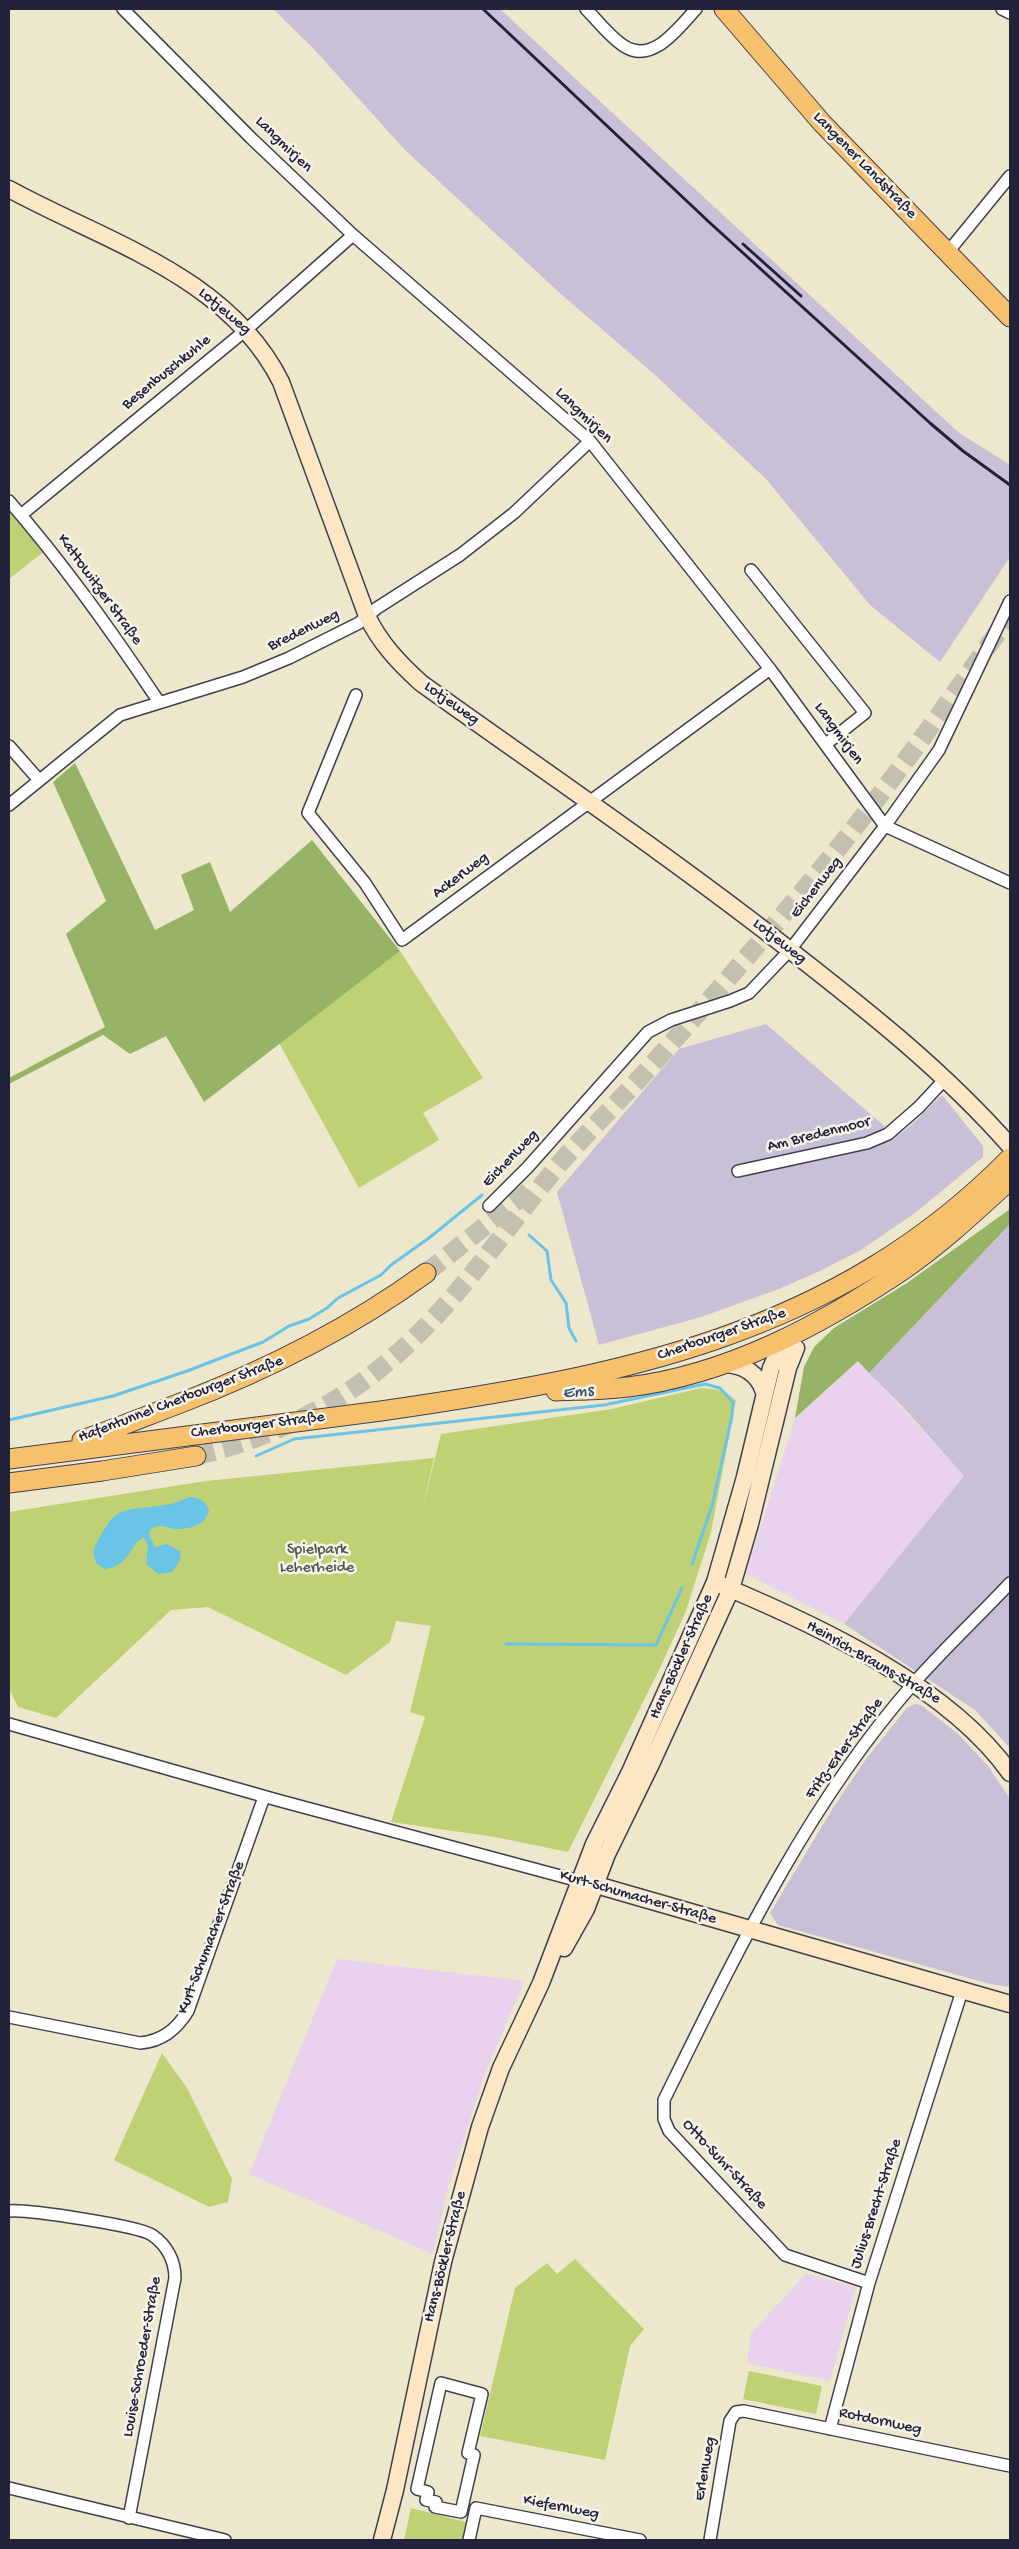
<!DOCTYPE html>
<html>
<head>
<meta charset="utf-8">
<style>
  body { margin:0 }
  #map { position:relative; width:1019px; height:2549px; overflow:hidden; background:#ede7cc; font-family:"Gochi Hand",sans-serif }
  canvas { display:block }
  .frame { position:absolute; inset:0; border:10px solid #22223b; pointer-events:none }
</style>
</head>
<body>
<div id="map">
<canvas width="1019" height="2549"></canvas>
<div class="frame"></div>
</div>
<script>
const ctx = document.querySelector('canvas').getContext('2d');
ctx.lineJoin = 'round';
function paint(path, color) {
  ctx.fillStyle = color;
  ctx.fill(path, 'evenodd');
}
function strokePath(path, color, width, dash) {
  ctx.strokeStyle = color;
  ctx.lineWidth = width;
  ctx.lineCap = dash ? 'butt' : 'round';
  ctx.setLineDash(dash || []);
  ctx.stroke(path);
}
function write(font, color, halo, rows, align = 'center') {
  ctx.font = font + ' "Gochi Hand",sans-serif';
  ctx.lineWidth = 5;
  ctx.setLineDash([]);
  ctx.textBaseline = 'middle';
  ctx.strokeStyle = halo;
  ctx.fillStyle = color;
  for (const [text, x, y, turn = 0] of rows) {
    ctx.save();
    ctx.translate(x, y);
    ctx.rotate((+turn || 0) * Math.PI / 180);
    ctx.textAlign = isNaN(turn) ? turn : align;
    if (halo) ctx.strokeText(text, 0, 0);
    ctx.fillText(text, 0, 0);
    ctx.restore();
  }
}
const built = new Path2D(`
  M859,1361l105,115 -120,148 -98,-50 49,-156z
  M337,1959l187,22 -39,93 -37,114 -15,66 -184,-80z
  M806,2274l50,13 -26,94 -83,-18 4,-30z`);
const industrial = new Path2D(`
  M273,9h227l458,423 52,33v92l-70,105 -70,-57 -104,-126 -112,-105 -92,-79 -158,-146 -91,-101z
  M766,1024l117,101 11,13 16,-12 32,-31 41,51v11l-68,56 -54,37 -41,21 -41,18 -78,28 -102,28 -42,-153 122,-143z
  M1010,1224v524l-35,-38 -131,-86 120,-148 -61,-69 -34,-34z
  M915,1704l6,1 37,29 30,32 22,33v188l-20,-3 -212,-59 -8,-12 63,-105 33,-49 41,-51z`);
const green = new Path2D(`
  M9,506l37,44 -37,29z
  M400,951l83,127 -60,35 16,27 -80,48 -80,-145z
  M701,1388l21,2 14,10 -25,132 -25,79 -27,59 -91,182 -73,-15 -104,-15 34,-105 -15,-5 21,-86 -35,-5 -6,21 -44,33 -138,-68 -37,3 -115,108 -38,-11 -9,-19v-176l197,-31 228,-23 -13,57 20,-81 171,-25z
  M162,2053l25,35 45,91 -4,23 -19,5 -95,-47z
  M575,2259l69,70 -14,17 -25,114 -125,-24 35,-148 32,-25 10,11z
  M749,2371l73,15 -6,28 -73,-15z
  M411,2508l59,15 -4,17h-62z`);
const forest = new Path2D(`
  M75,763l80,167 39,-20 -13,-35 29,-13 20,50 82,-72 88,111 -196,151 -38,-66 -36,18 -27,-19 -94,49v-6l96,-51 -39,-93 40,-33 -53,-119z
  M1010,1209v15l-141,149 -11,-12 -63,57 9,-51 10,-20 20,-19 73,-45z`);
const water = new Path2D(`
  M192,1497c9,2 15,5 17,14l-5,10c-6,4 -15,8 -23,8 -12,1 -22,-8 -31,1l-1,5 6,12 12,-3 14,8 -1,8 -8,12 -14,2 -12,-10 2,-17 -4,-10c-14,6 -15,31 -40,32l-8,-6 -3,-12c24,-51 28,-38 77,-47 8,-1 13,-6 22,-7z`);
const stream = new Path2D(`
  M529,1235l18,16 4,29 15,23 3,25 7,13
  M9,1420l104,-24 74,-25 76,-29 26,-16 20,-7 18,-11 11,-10 43,-23 10,-10 38,-27 53,-43
  M256,1456l38,-17 310,-34 101,-21 15,4 13,14 -1,14 -20,90 -20,58
  M506,1644l150,1 26,-57`);
const primaryTunnel = new Path2D(`
  M426,1273l103,-82
  M196,1456c66,-16 128,-43 182,-86 76,-60 126,-142 189,-215 24,-26 50,-52 74,-78 60,-67 119,-134 176,-203 69,-83 131,-171 193,-259`);
const street = new Path2D(`
  M123,9l128,129 102,97 237,206 180,228 115,157 125,57
  M586,9c12,12 24,28 38,37 29,19 56,-20 72,-37
  M1002,9l8,4
  M948,252l62,-76
  M9,501c55,63 103,131 150,201
  M21,515l226,-186 106,-94
  M751,570l114,143 -39,31
  M356,695l-48,118 57,70 37,57 368,-271
  M9,746l30,34
  M9,805l111,-90 123,-38 46,-19 70,-35 18,-15 83,-53 54,-42 76,-72
  M738,1171l129,-28 21,-9 31,-27 26,-28
  M489,1206l39,-39 120,-135 23,-12 59,-19 19,-8 41,-43 95,-124 54,-76 71,-149
  M9,1724l268,76 302,81
  M9,2017l131,26c22,-2 36,-13 48,-32l76,-214
  M9,2211c18,-2 130,15 143,24 15,10 23,26 23,43l-46,240
  M869,2283l-84,-28 -116,-124 -5,-12v-19c71,-144 142,-294 249,-416 31,-35 65,-67 97,-101
  M441,2383l41,11 -14,59 6,2 -13,57 -26,-5 1,-5 -10,-2 2,-8 -11,-3z
  M830,2429l39,-146 93,-292
  M9,2488l216,52
  M469,2540l7,-32 164,32
  M710,2540l20,-119 6,-9 8,-1 266,55`);
const secondary = new Path2D(`
  M9,189c97,53 219,87 272,193l86,234c13,27 32,47 54,67 124,89 250,174 370,268 78,61 153,120 219,195
  M725,1364c19,1 33,9 39,28
  M721,1585c96,40 229,102 289,188
  M586,1882l424,122
  M564,1948l22,-39 21,-55 44,-90 80,-175 19,-65 38,-156 8,-20
  M382,2540l13,-50 48,-228 37,-135 21,-59 40,-85 53,-139 36,-72 85,-190 30,-105 26,-109 14,-30 6,18`);
const primary = new Path2D(`
  M724,9l98,114 188,194
  M556,1391c24,-1 48,-1 72,-4 99,-12 193,-62 275,-117 38,-26 73,-59 107,-90
  M82,1440c33,-11 64,-24 96,-36 89,-34 171,-75 248,-131
  M9,1459c124,-17 248,-31 372,-48 237,-34 454,-75 629,-253
  M9,1483l93,-12 94,-15`);
const rail = new Path2D(`
  M483,9l226,213 221,201 33,28 47,34
  M743,244l58,52`);
const streetNames = [
  ["Langmirjen",283,145,44],
  ["Langener Landstraße",864,166,46],
  ["Lotjeweg",224,312,40],
  ["Besenbuschkuhle",167,373,-39],
  ["Langmirjen",583,416,44],
  ["Kattowitzer Straße",99,590,54],
  ["Bredenweg",304,631,-26],
  ["Lotjeweg",451,704,35],
  ["Langmirjen",838,734,54],
  ["Ackerweg",461,876,-37],
  ["Eichenweg",817,888,-52],
  ["Lotjeweg",779,942,38],
  ["Am Bredenmoor",819,1135,-14],
  ["Eichenweg",511,1159,-46],
  ["Cherbourger Straße",722,1335,-19],
  ["Hafentunnel Cherbourger Straße",181,1400,-21],
  ["Cherbourger Straße",258,1426,-7],
  ["Hans-Böckler-Straße",682,1657,-66],
  ["Heinrich-Brauns-Straße",873,1663,30],
  ["Fritz-Erler-Straße",845,1749,-54],
  ["Kurt-Schumacher-Straße",638,1898,16],
  ["Kurt-Schumacher-Straße",212,1938,-69],
  ["Otto-Suhr-Straße",724,2165,47],
  ["Julius-Brecht-Straße",877,2204,-72],
  ["Hans-Böckler-Straße",446,2257,-76],
  ["Louise-Schroeder-Straße",143,2357,-80],
  ["Rotdornweg",880,2422,12],
  ["Erlenweg",706,2469,-80],
  ["Kiefernweg",561,2508,11]
];
const parkNames = [
  ["Spielpark",317,1551],
  ["Leherheide",317,1569]
];
const waterNames = [
  ["Ems",578,1393,-6]
];
paint(built, '#e9d2ee');
paint(industrial, '#c9bfd7');
paint(green, '#bed174');
paint(forest, '#96b366');
paint(water, '#69c4e7');
strokePath(stream, '#69c4e7', 3);
strokePath(primaryTunnel, '#c4c0af', 19, [19, 9]);
strokePath(street, '#404051', 14);
strokePath(secondary, '#404051', 19);
strokePath(primary, '#404051', 21);
strokePath(street, '#fff', 11);
strokePath(secondary, '#fce6c4', 16);
strokePath(primary, '#f7c06c', 19);
strokePath(rail, '#22223b', 3);
write('16px', '#22223b', '#f7f3e8', streetNames);
write('16px', '#51574c', '#f7f3e8', parkNames);
write('italic 18px', '#37536f', '#f7f3e8', waterNames);
</script>
</body>
</html>
